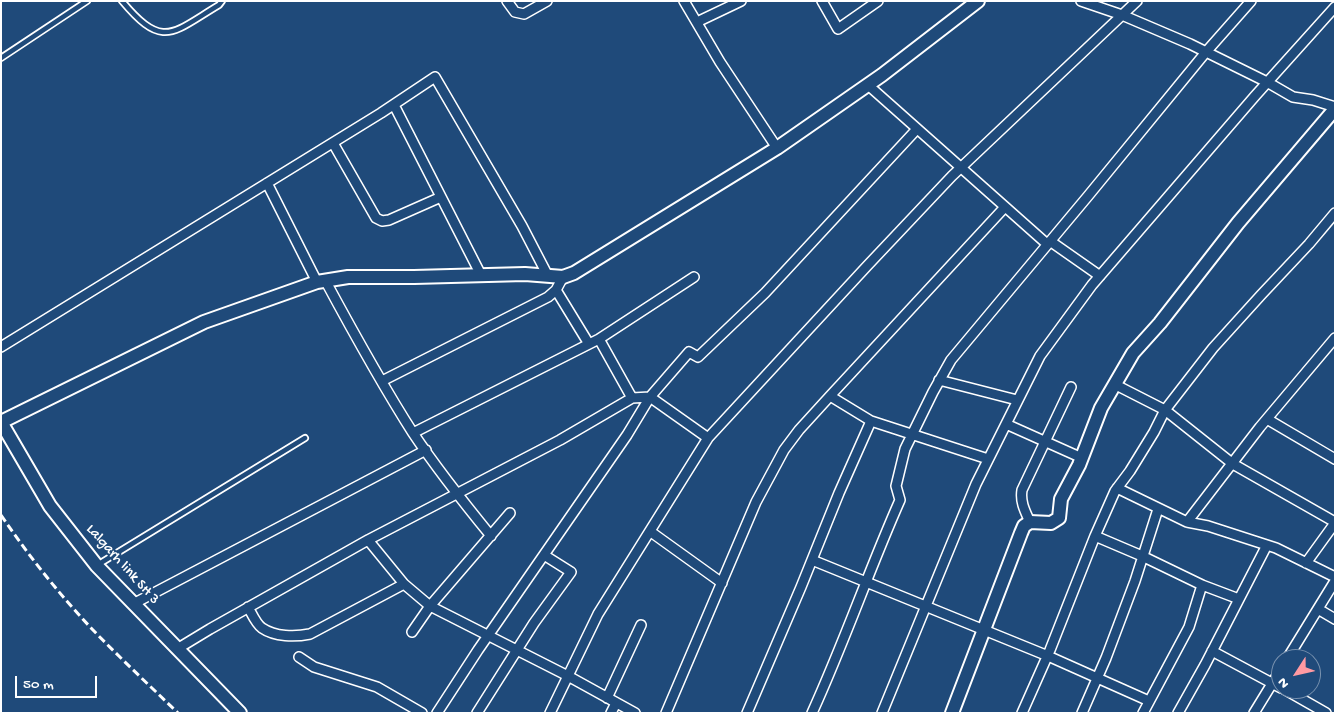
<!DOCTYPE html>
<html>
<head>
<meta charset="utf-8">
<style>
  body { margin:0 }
  #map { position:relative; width:1336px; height:714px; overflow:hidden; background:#1f4a7a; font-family:"Gochi Hand",sans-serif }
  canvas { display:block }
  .frame { position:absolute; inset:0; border:2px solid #fff; pointer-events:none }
  .north { position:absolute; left:1271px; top:649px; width:50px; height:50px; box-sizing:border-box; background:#1f4a7a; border:1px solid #7992af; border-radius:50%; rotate:235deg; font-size:14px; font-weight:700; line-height:20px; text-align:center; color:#fff }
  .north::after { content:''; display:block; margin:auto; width:18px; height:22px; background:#ff9aa2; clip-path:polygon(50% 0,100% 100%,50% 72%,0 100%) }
  .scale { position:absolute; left:15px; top:676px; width:82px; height:22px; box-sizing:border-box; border:2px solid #fff; border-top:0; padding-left:6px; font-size:15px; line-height:18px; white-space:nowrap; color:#fff; -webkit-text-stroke:4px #1f4a7a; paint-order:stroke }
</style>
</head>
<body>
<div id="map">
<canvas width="1336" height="714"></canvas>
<div class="frame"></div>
<div class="north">N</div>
<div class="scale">50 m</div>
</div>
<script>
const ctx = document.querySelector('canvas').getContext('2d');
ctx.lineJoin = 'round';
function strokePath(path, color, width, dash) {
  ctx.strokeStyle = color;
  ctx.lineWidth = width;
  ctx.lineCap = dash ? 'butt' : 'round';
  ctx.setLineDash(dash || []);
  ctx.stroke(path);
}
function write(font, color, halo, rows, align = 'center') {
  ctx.font = font + ' "Gochi Hand",sans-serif';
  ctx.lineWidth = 4;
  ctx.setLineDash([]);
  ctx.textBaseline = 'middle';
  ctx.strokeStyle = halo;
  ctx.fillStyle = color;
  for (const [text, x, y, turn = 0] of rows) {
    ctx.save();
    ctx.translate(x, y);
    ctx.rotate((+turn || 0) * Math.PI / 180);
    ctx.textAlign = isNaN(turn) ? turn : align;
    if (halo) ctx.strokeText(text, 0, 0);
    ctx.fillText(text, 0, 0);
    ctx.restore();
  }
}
const lane = new Path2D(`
  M122,1c41,49 50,32 97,4l3,-4
  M1,58l86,-57
  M99,564l206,-126`);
const street = new Path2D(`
  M507,1l8,11 9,2 23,-13
  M684,1l36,61 57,86
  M822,1l16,28 40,-28
  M1081,1l41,14 68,29 77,38 26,15 20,3 22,7
  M697,22l44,-21
  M868,85l179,159
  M394,105l87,170
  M333,143l43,75 6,3 7,-1 52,-23
  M267,183l50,99
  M1050,241l50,35
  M325,280c28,52 56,103 88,153 24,36 51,70 78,103
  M556,290l33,54
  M599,339l33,59
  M1,347l380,-234 54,-36 87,149 26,50
  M939,380l78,20
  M382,381l166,-84 8,-7 7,-13
  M1114,384l51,26 68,54 102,58
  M830,396l41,25 117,38
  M1267,419l68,40
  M1006,424l76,34
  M413,433l186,-94 95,-62
  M1117,488l70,34 21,4 68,22 59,29
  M1030,522c-5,-11 -10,-20 -8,-32l49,-103
  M1187,522l73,-95 75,-89
  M651,532l71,51
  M1095,536l47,20 60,29 -13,42 -46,86
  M368,540l36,44 26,22 138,70 67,37
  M812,560l236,96 101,45
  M1306,563l29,-40
  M1202,585l37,14
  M133,604l293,-154
  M248,607c4,7 8,17 14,21 13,9 33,9 48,6l94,-50
  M1318,609l17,10
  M412,632l18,-26 80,-93
  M177,649l33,-20 158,-89 192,-100 72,-42 18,-1 58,41
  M1212,651l69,37
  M299,657l15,10 63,20 45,26
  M1287,659l48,-78
  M1284,689l42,24
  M607,698l34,-73
  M437,713l41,-63 149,-215 23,-38 39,-45 9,5 67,-64 152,-164
  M477,713l57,-90 37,-51 -27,-17
  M550,713l48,-99 110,-176 159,-172 85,-90 185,-175
  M611,713l5,-10
  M666,713l90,-211 28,-52 15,-20 31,-34 175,-189
  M747,713l54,-126 38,-94 32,-72
  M812,713c32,-70 57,-143 88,-213l-4,-14 9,-37 28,-57 18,-32 137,-164 118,-144 45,-51
  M882,713l94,-229 64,-128 52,-71 163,-189 80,-89
  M1022,713l28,-63 45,-114 20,-45 15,-20 24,-39 11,-22 48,-62 48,-53 48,-51 26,-31
  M1082,713l24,-55 29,-77 23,-72
  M1178,713l27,-48 62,-120
  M1254,713l27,-44`);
const secondary = new Path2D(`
  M1,422l203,-100 113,-40 31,-5h66l111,-3 38,3 11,-4 203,-125 105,-73 96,-74
  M1,422l49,84 47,60 143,147
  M952,713l69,-180 3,-7 6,-4 21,1 8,-5 2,-19 18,-34 22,-57 32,-55 27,-30 78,-100 97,-114`);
const rail = new Path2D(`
  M1,515c27,40 58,79 91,114 28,29 57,56 86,84`);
const streetNames = [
  ["Lalgarh link SH 3",122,565,48]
];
strokePath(lane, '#fff', 8);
strokePath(street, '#fff', 12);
strokePath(secondary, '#fff', 16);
strokePath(lane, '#1f4a7a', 4.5);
strokePath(street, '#1f4a7a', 9);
strokePath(secondary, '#1f4a7a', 12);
strokePath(rail, '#fff', 3, [8, 4]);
write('15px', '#fff', '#1f4a7a', streetNames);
</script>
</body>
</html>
